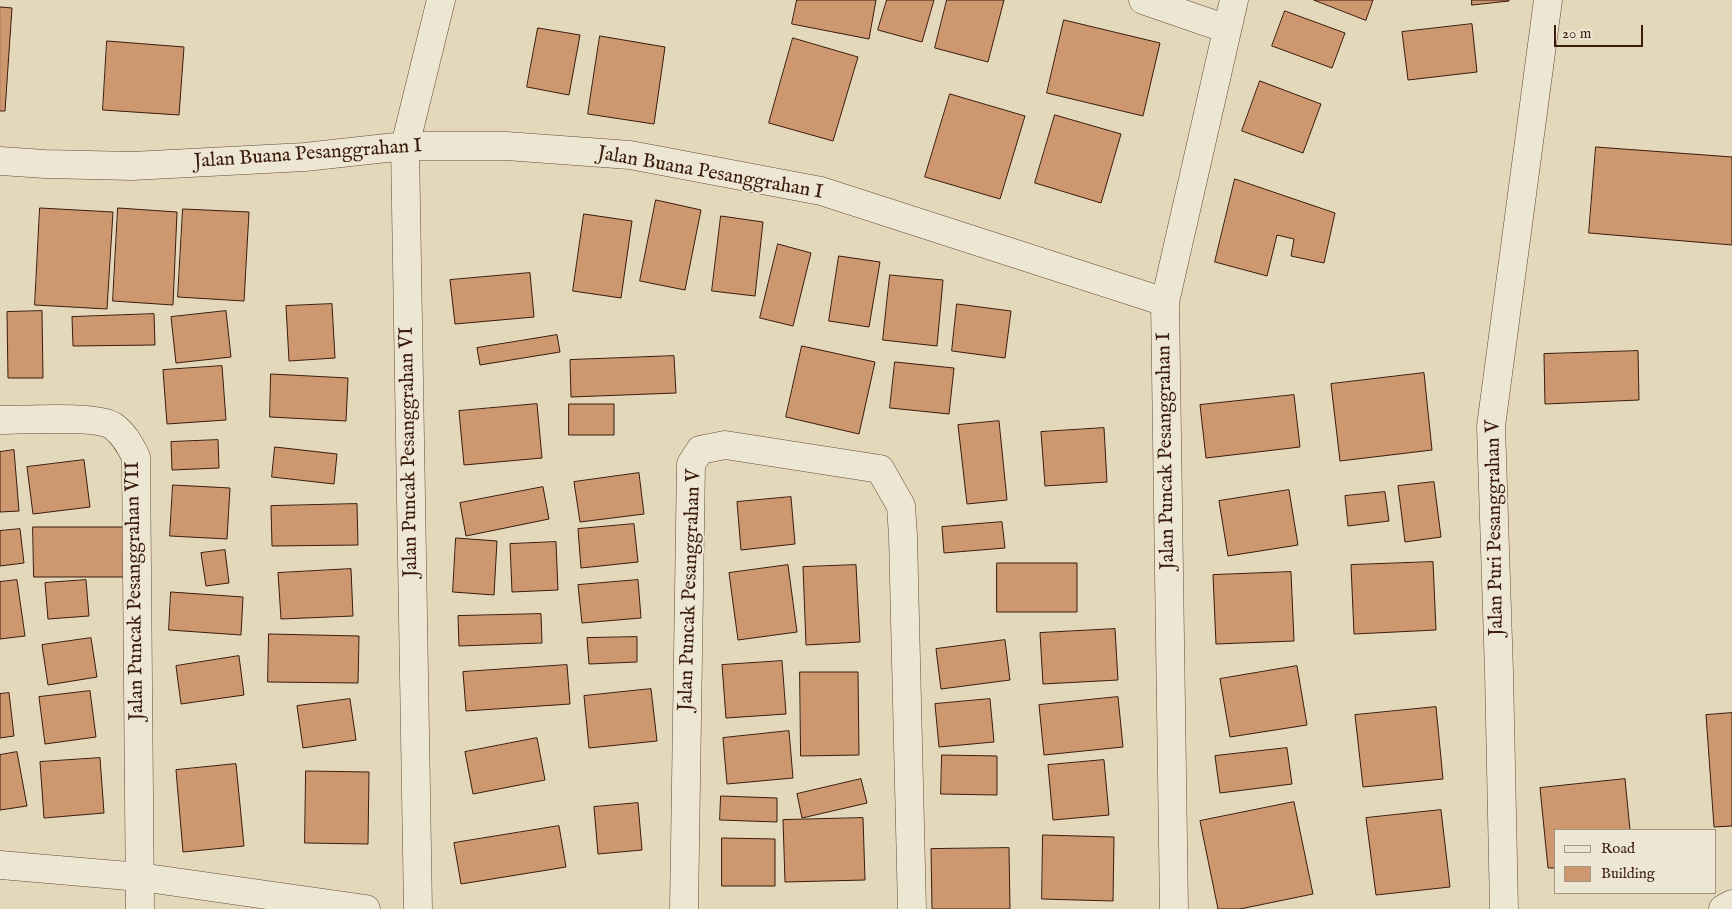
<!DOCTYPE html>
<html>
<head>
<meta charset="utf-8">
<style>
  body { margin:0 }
  #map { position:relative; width:1732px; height:909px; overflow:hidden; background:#e3d8ba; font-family:"IM FELL English",serif }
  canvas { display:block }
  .legend { position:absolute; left:1554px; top:829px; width:162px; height:65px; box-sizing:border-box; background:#ede6d2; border:1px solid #a69583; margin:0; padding:6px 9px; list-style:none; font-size:15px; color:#3b1b0c }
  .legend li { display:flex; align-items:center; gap:10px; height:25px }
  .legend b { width:25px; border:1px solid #a69583 }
  .scale { position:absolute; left:1554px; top:25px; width:89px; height:22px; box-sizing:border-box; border:2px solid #3b1b0c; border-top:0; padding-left:6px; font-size:15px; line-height:18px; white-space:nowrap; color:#3b1b0c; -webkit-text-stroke:4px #ede6d2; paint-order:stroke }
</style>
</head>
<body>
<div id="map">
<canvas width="1732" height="909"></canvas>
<ul class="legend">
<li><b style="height:6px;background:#ede6d2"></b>Road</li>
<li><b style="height:14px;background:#cd9870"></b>Building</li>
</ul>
<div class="scale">20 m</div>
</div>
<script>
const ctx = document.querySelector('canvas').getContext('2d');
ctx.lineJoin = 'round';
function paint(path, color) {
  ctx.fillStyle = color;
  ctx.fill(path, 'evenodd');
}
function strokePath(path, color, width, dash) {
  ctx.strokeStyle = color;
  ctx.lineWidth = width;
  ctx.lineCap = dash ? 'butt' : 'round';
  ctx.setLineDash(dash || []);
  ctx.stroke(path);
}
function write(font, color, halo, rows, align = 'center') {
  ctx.font = font + ' "IM FELL English",serif';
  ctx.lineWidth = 4;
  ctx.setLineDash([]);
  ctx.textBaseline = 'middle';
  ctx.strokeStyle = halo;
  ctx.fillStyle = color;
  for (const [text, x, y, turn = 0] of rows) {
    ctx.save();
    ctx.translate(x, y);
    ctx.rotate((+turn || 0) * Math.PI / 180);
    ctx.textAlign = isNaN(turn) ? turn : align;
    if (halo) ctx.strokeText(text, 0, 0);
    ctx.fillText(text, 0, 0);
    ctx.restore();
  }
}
const building = new Path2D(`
  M797,0h79l-7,39 -77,-15z
  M887,0h47l-12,42 -44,-12z
  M947,0h57l-16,62 -53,-14z
  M1314,0h59l-7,20z
  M1472,0h37v1l-37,4z
  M0,7l12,1 -7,103h-5z
  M1285,11l60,22 -13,35 -60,-22z
  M1064,20l96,23 -17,73 -96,-23z
  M1472,24l5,48 -69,8 -6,-48z
  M538,28l42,7 -11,60 -42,-8z
  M600,36l65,11 -11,77 -66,-10z
  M793,38l65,19 -25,84 -64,-18z
  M107,41l77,6 -5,68 -76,-5z
  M1260,81l61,23 -18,49 -61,-22z
  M950,94l75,22 -25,83 -75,-22z
  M1055,115l66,19 -20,69 -66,-20z
  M1596,147l136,10v88l-143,-12z
  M1235,179l100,34 -11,50 -33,-7 3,-17 -17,-4 -10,41 -52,-14z
  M656,200l45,10 -16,80 -45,-9z
  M40,208l73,4 -6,97 -72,-4z
  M118,208l59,4 -4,93 -60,-4z
  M183,209l66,3 -5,89 -66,-4z
  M584,214l48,7 -11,77 -48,-7z
  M721,216l42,6 -8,74 -43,-5z
  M778,244l33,9 -18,73 -33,-8z
  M839,256l41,6 -11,65 -40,-6z
  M530,273l4,44 -79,7 -5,-44z
  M890,275l53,5 -6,66 -54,-6z
  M332,304l3,54 -46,3 -3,-55z
  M957,304l54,7 -6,47 -53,-7z
  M42,311l1,67h-35l-1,-66z
  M226,311l5,46 -55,6 -5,-46z
  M154,314l1,31 -82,1 -1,-29z
  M557,335l3,17 -80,13 -3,-17z
  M802,346l73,16 -16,72 -73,-17z
  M1638,351l1,49 -94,4 -1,-50z
  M674,356l2,37 -105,4 -1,-37z
  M895,362l59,6 -5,46 -59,-6z
  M222,366l4,54 -59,4 -4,-54z
  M1424,373l8,77 -92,11 -9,-77z
  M271,374l77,4 -2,43 -76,-4z
  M1294,395l6,52 -94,11 -6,-53z
  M537,404l5,54 -78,7 -5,-54z
  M569,404h45v31h-45z
  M999,421l8,79 -40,4 -9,-79z
  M1104,428l3,54 -62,4 -4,-54z
  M218,440l1,28 -47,2 -1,-28z
  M275,447l62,7 -3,30 -62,-7z
  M14,450l5,61 -19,1v-60z
  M84,460l6,47 -57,7 -6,-47z
  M639,473l5,41 -64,8 -6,-40z
  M1434,482l7,55 -36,5 -7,-56z
  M173,485l57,3 -3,51 -57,-3z
  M543,487l6,32 -83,17 -6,-33z
  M1289,490l9,55 -70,11 -9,-55z
  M1385,492l4,29 -41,5 -3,-30z
  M791,497l4,47 -54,6 -4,-48z
  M357,504l1,41 -86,1 -1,-40z
  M1002,522l3,26 -61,5 -2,-26z
  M634,524l4,38 -57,6 -3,-39z
  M33,527h91v50h-90z
  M20,529l4,34 -24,3v-35z
  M456,538l41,3 -3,54 -41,-3z
  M556,542l2,48 -46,2 -2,-48z
  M225,550l4,33 -23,3 -5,-33z
  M1433,562l3,68 -82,4 -3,-69z
  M997,563h80v49h-80z
  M788,565l9,67 -59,8 -9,-67z
  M856,565l4,77 -54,3 -3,-78z
  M351,569l2,47 -72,3 -3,-46z
  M1291,572l3,69 -78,3 -3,-69z
  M17,580l8,56 -25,3v-57z
  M86,580l3,36 -41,3 -3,-36z
  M638,580l3,38 -59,5 -4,-38z
  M171,592l72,5 -2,38 -72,-5z
  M541,614l1,29 -83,3 -1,-30z
  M1115,629l3,51 -75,4 -3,-51z
  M269,634l90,2 -1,47 -90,-1z
  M637,637v25l-48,2 -2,-26z
  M91,638l6,39 -49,8 -6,-40z
  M1005,640l5,40 -69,9 -5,-40z
  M239,656l5,39 -63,9 -5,-38z
  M782,661l4,53 -60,4 -4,-53z
  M567,665l3,39 -104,7 -3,-39z
  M1297,666l10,59 -77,12 -10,-58z
  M800,672h58l1,83 -58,1z
  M651,689l6,52 -68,7 -5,-52z
  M90,691l6,46 -51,7 -6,-47z
  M9,693l5,43 -14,2v-44z
  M1118,697l5,50 -79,8 -5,-50z
  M350,699l6,41 -53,8 -6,-42z
  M990,699l4,43 -55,5 -4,-43z
  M1436,707l7,72 -80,8 -8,-72z
  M1732,713v113l-18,1 -8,-112z
  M789,731l4,47 -66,6 -4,-46z
  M537,738l8,42 -72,14 -8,-42z
  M1287,748l5,36 -72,9 -5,-37z
  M17,752l10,54 -27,4v-55z
  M942,755l55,1v39l-56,-1z
  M100,758l4,55 -60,5 -4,-56z
  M1104,760l5,55 -56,5 -5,-55z
  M236,764l8,82 -61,6 -7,-82z
  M306,771l63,1 -1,72 -63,-1z
  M861,779l6,24 -65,15 -5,-24z
  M1625,779l5,51h-74v38h-8l-8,-80z
  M721,796l56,2v24l-57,-2z
  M1294,802l19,92 -73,15h-22l-18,-88z
  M638,803l4,47 -44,4 -4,-47z
  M1441,810l9,77 -74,8 -10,-77z
  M863,818l2,62 -80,2 -2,-62z
  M559,826l7,41 -105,17 -7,-41z
  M1043,835l71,2 -1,64 -71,-2z
  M722,838l53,1v47h-53z
  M1009,848l1,61h-78l-1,-60z`);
const street = new Path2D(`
  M1143,0l84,29
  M0,161l45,3 87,2 173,-9 100,-11h101l124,9 191,36 344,111
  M0,420c22,0 98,-5 113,6 11,8 17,19 23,31l4,452
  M0,865l140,12 226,32
  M418,909l-13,-763 36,-146
  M684,909l7,-445 9,-14 25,-5 155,24 21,37 2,30 9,373
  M1174,909l-9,-607 69,-302
  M1504,909l-5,-237 -8,-246 57,-426
  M1723,909l9,-5`);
const streetNames = [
  ["Jalan Buana Pesanggrahan I",308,155,-4],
  ["Jalan Buana Pesanggrahan I",710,174,10],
  ["Jalan Puncak Pesanggrahan I",1167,451,-91],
  ["Jalan Puncak Pesanggrahan VI",410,452,-91],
  ["Jalan Puri Pesanggrahan V",1496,528,-91],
  ["Jalan Puncak Pesanggrahan V",691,590,-88],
  ["Jalan Puncak Pesanggrahan VII",136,591,-91]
];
paint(building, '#cd9870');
strokePath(building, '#3b1b0c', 1);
strokePath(street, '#654a38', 29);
strokePath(street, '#ede6d2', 28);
write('20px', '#3b1b0c', '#ede6d2', streetNames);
</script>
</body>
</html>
